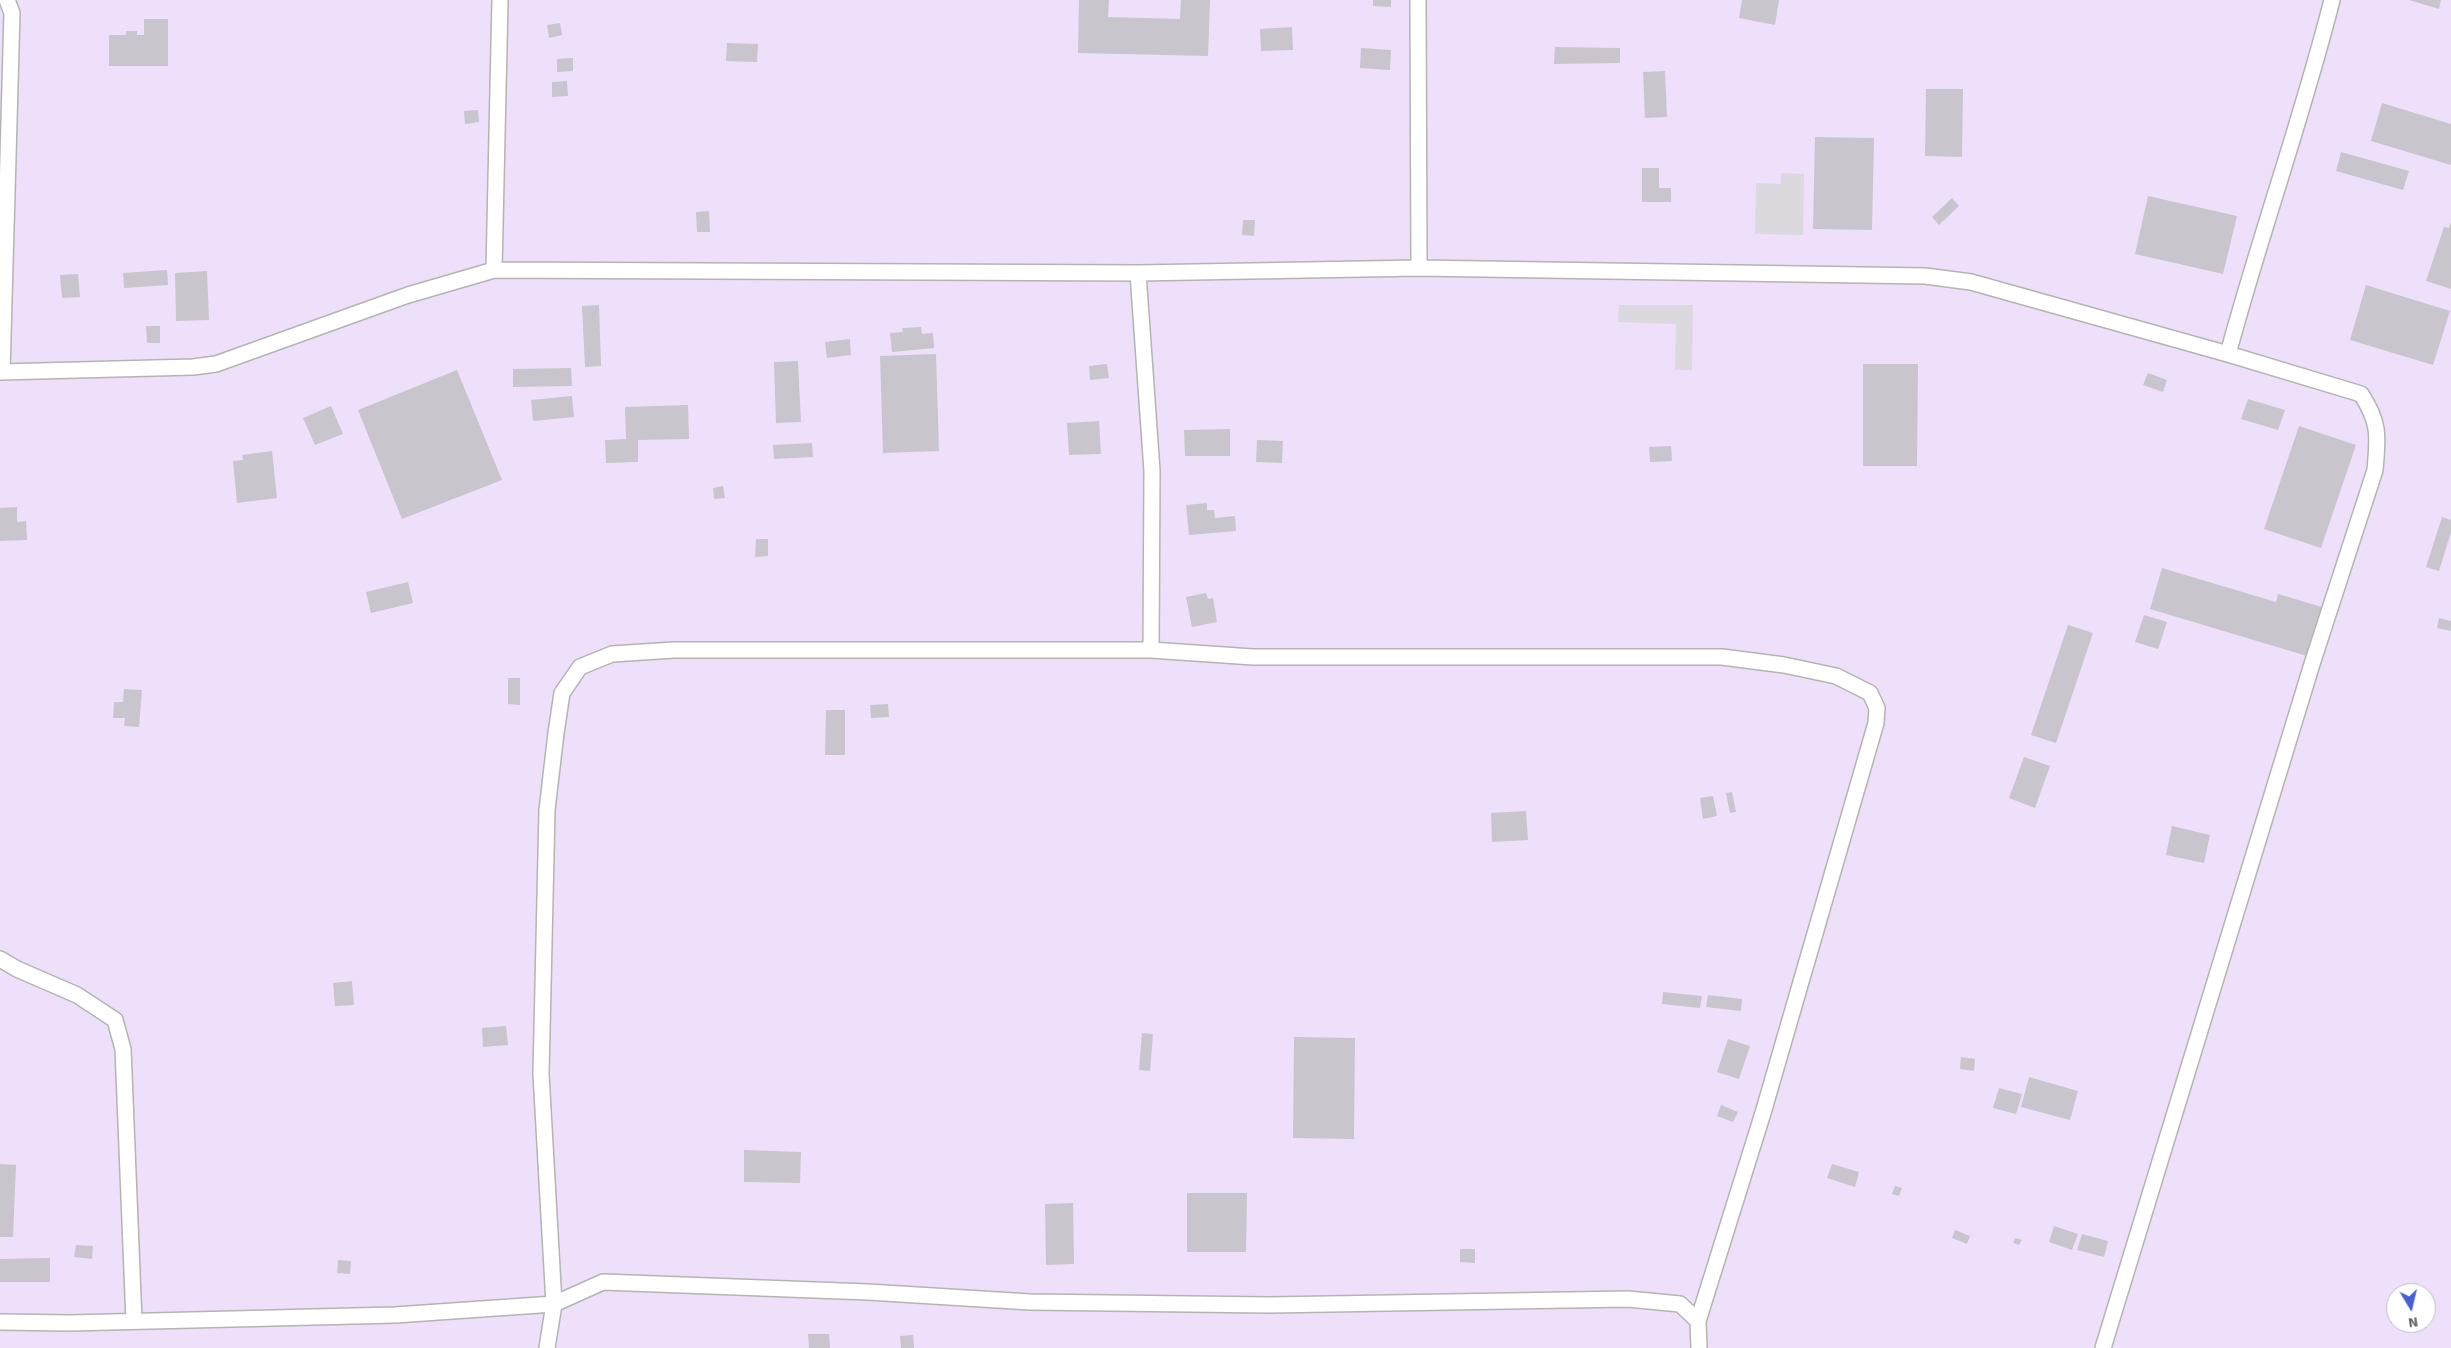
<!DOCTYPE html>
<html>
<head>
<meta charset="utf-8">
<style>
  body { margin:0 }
  #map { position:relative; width:2451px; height:1348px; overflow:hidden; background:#ebe7ef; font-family:Signika,sans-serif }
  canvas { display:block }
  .north { position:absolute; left:2386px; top:1283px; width:50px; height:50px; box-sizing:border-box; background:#fff; border:1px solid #c1c1bf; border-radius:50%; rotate:171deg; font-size:14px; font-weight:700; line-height:20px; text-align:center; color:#63655e }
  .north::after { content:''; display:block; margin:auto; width:18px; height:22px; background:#465fd6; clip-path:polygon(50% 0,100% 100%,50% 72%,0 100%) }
</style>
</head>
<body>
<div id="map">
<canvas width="2451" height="1348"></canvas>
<div class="north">N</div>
</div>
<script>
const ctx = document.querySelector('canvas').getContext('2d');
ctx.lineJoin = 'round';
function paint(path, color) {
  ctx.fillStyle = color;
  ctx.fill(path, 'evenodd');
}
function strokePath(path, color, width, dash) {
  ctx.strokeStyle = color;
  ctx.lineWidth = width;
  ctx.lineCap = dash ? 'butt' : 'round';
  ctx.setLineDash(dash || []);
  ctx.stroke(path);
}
const commercial = new Path2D(`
  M0,0h2451v1348h-2451zM2396,1293h30v30h-30z`);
const industrial = new Path2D(`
  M1781,173l23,1 -1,61 -48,-1 1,-51 25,1z
  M1619,305h74l-1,65h-17l1,-46 -58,-2z`);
const building = new Path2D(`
  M1079,0h30l-1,17 72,2 1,-19h29l-2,56 -130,-3z
  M1373,0h18v7l-18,-1z
  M1742,0h37l-4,25 -36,-7z
  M2409,0h32l-2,9z
  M144,19h24v47h-59v-31h17v-4h11v4h7z
  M560,23l2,12 -13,3 -2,-13z
  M1292,27l1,23 -32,1 -1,-22z
  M727,43l31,1 -1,18 -31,-1z
  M1555,47l65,1v15l-66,1z
  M1361,48l30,2 -1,20 -30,-2z
  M573,58v13l-16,1v-13z
  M1665,71l2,46 -22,1 -2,-46z
  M567,81l1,15 -16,1v-15z
  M1926,89h37l-1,68 -37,-1z
  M2382,103l69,21v41l-80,-24z
  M478,110l1,12 -14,2 -1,-13z
  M1815,137l59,1 -2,92 -59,-1z
  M2341,152l68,19 -6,19 -67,-19z
  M1642,168h17v20h12v14h-29z
  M2148,196l89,20 -14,58 -88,-20z
  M1952,198l7,8 -20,19 -7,-8z
  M709,211l1,21h-13l-1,-20z
  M1243,220h12l-1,16 -12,-1z
  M2451,222v67l-25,-8 18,-54 5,1z
  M167,270l1,15 -44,3 -1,-15z
  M207,271l2,49 -33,1 -1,-48z
  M78,274l2,23 -18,1 -2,-23z
  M2366,285l84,26 -17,54 -83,-25z
  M599,305l2,61 -16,1 -3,-61z
  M146,326h14v17h-13z
  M921,327l1,7 11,-1 1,15 -42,4 -2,-19 13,-1 -1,-4z
  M850,339l1,16 -24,3 -2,-16z
  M936,354l3,97 -56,2 -3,-97z
  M798,361l3,61 -25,1 -2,-61z
  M1107,364l2,14 -19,2 -1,-14z
  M1863,364h55l-1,102h-54z
  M571,368l1,18 -59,1v-18z
  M457,370l45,110 -100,39 -44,-109z
  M2148,373l19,7 -4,12 -20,-7z
  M572,396l2,21 -41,4 -2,-21z
  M2248,399l37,11 -7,20 -37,-11z
  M688,405l1,34 -51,1v22l-32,1 -1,-23 21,-1 -1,-32z
  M331,406l12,28 -28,11 -12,-27z
  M1099,421l2,33 -32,1 -2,-32z
  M2299,426l57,19 -35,103 -57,-19z
  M1230,429v27h-45l-1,-26z
  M1257,440l26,1 -1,22 -26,-1z
  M812,443l1,14 -39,2 -1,-14z
  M1671,446l1,15 -22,1 -1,-15z
  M272,451l5,47 -40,5 -4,-42 10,-1 -1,-5z
  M723,486l2,12 -11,1 -1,-11z
  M1207,503v7h7l1,8 20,-2 1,15 -47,4 -3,-30z
  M17,507v15l9,-1 1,19 -27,1v-33z
  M2442,517l9,3v12l-12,39 -13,-4z
  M756,539h12v17l-13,1z
  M2162,568l114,34 2,-8 44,13 -15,49 -157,-47z
  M408,582l5,21 -42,10 -5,-21z
  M1206,593l2,6 5,-1 4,24 -25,5 -6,-30z
  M2144,615l23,7 -9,27 -23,-7z
  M2439,618l12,3v10l-14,-3z
  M2068,625l25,8 -37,110 -25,-8z
  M508,678h12v27l-12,-1z
  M124,689l18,1 -3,37 -15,-1 1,-8h-12l1,-16h9z
  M888,704l1,13 -18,1 -1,-13z
  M826,710h19v45h-20z
  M2024,757l26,9 -15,42 -26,-10z
  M1732,792l4,20 -6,1 -4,-20z
  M1713,796l4,20 -14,3 -3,-21z
  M1526,811l2,29 -36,2 -1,-29z
  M2172,826l38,9 -6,28 -38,-8z
  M352,981l2,24 -19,1 -2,-23z
  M1663,992l39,4 -2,12 -38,-4z
  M1708,995l34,4 -1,12 -35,-4z
  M506,1026l2,19 -25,2 -1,-19z
  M1142,1033l11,1 -3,37 -11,-1z
  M1294,1037l61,1 -1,101 -61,-1z
  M1728,1039l22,7 -11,33 -22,-7z
  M1961,1057l14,2 -1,12 -14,-2z
  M2029,1077l49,14 -8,29 -49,-13z
  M1999,1088l23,6 -6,20 -23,-6z
  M1721,1105l17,7 -5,10 -16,-6z
  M744,1150l57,2 -1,31 -56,-1z
  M0,1164l16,1 -3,72h-13z
  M1832,1164l27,8 -4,15 -28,-9z
  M1895,1186l7,2 -3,8 -7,-2z
  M1187,1193h60l-1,59h-59z
  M1073,1203l1,61 -28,1 -1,-61z
  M2054,1226l24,8 -6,16 -23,-8z
  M1955,1230l15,6 -3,8 -15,-6z
  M2082,1234l26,7 -4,16 -27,-7z
  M2015,1238l7,2 -3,5 -6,-2z
  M76,1245l17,1 -1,13 -18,-2z
  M1460,1249h15v14l-15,-1z
  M50,1258v24h-50v-23z
  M338,1260l13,1 -1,13 -13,-1z
  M808,1334h21l1,14h-21z
  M913,1335l1,13h-13l-1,-12z`);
const street = new Path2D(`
  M1418,0l1,268
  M494,270l6,-270
  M1138,273l14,198 -1,179
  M2228,354c32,-119 74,-235 104,-354
  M0,372l193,-5 23,-3 192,-69 86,-25 644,3 281,-5 506,8 46,6 257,72 133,40c19,29 17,42 14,76l-63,194 -209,684
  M2,372l10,-359 -5,-13
  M0,959l17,10 60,26 38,25 8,29 11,272
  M0,1322l70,1 325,-8 159,-11 49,-22 265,10 162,10 239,3 359,-6 52,5 18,17 1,27
  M547,1348l7,-44 -13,-230 6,-264 9,-77 6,-40 18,-26 32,-13 62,-4h477l102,7h469l62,8 52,11 34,17 7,15 -1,15 -113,390 -65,208`);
paint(commercial, '#eee0fa');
paint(industrial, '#dbd9de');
paint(building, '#c8c5cc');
strokePath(street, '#b3b5af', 18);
strokePath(street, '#fff', 15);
</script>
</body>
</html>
